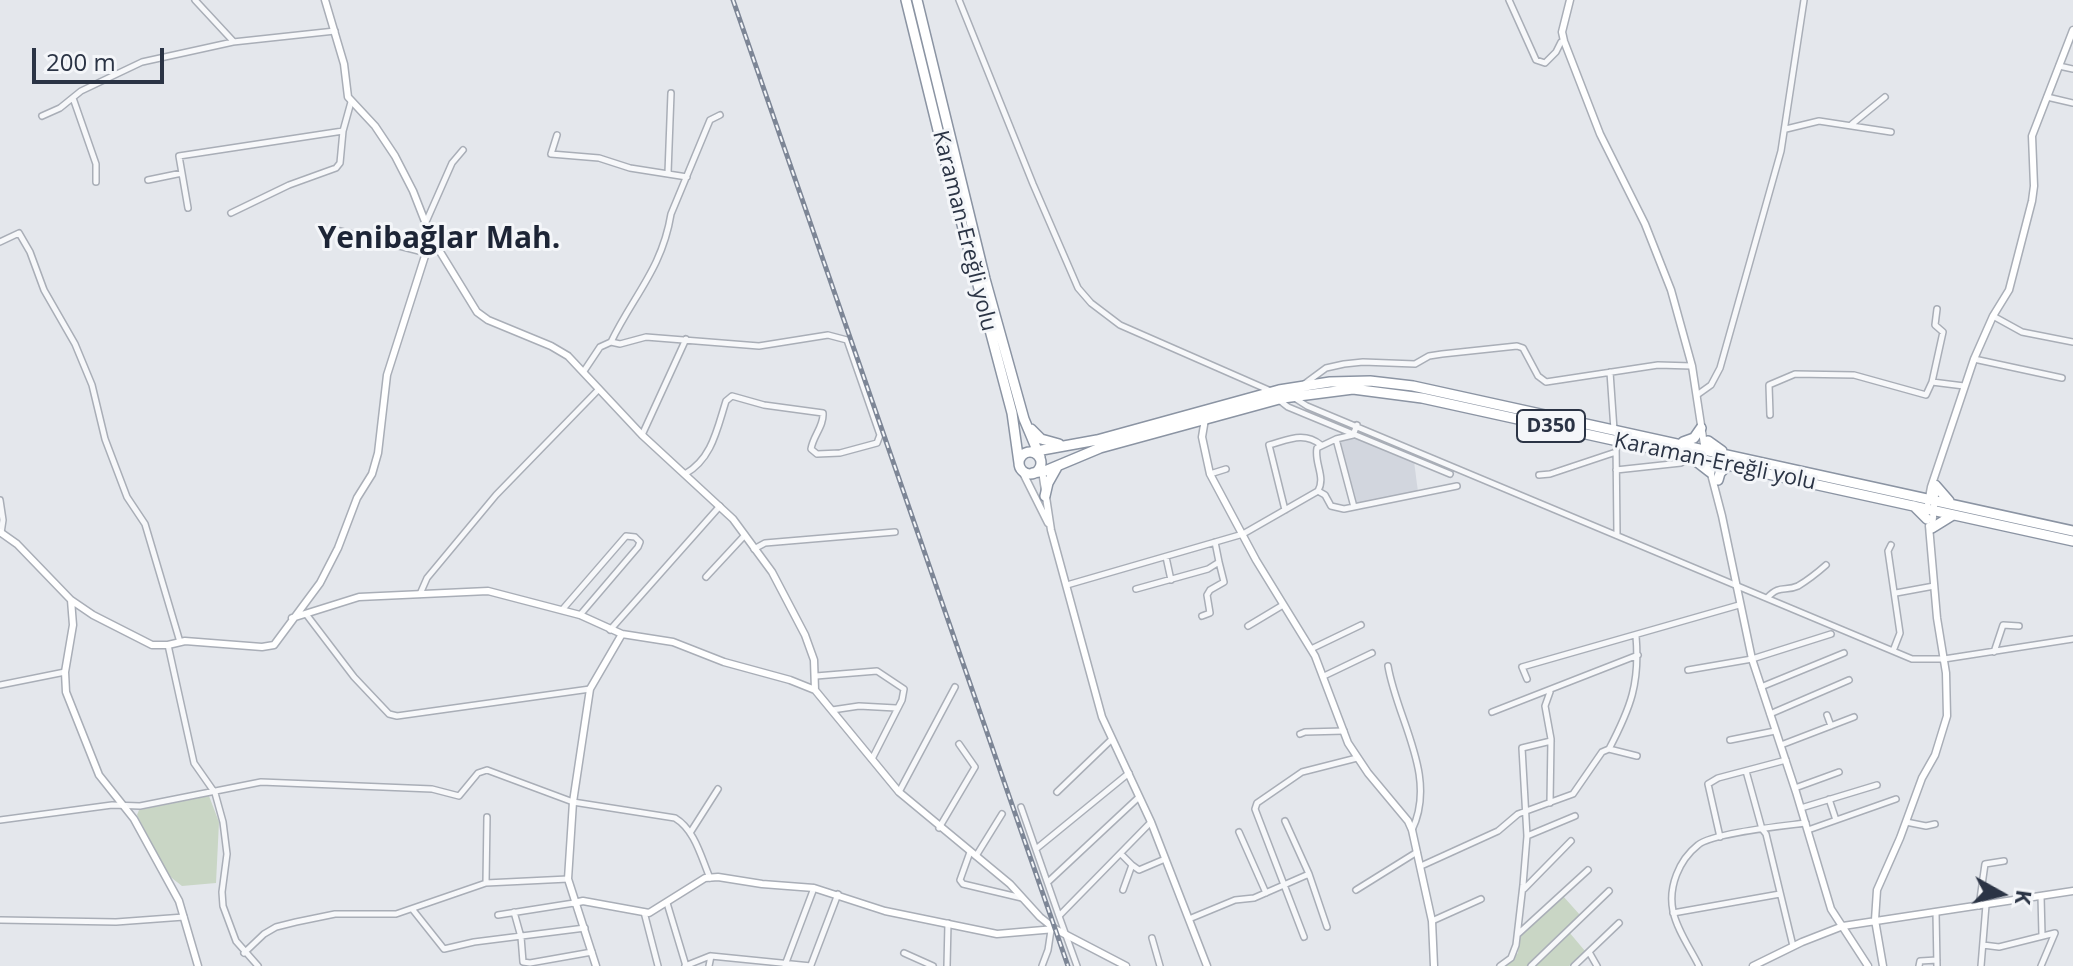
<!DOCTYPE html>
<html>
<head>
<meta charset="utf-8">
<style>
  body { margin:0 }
  #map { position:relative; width:2073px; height:966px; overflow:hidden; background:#e4e7ec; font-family:"Open Sans",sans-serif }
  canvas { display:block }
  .north { position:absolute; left:1961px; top:854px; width:80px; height:80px; -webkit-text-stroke:6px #f4f6f9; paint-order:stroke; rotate:98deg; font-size:22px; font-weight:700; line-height:32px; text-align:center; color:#2b3445 }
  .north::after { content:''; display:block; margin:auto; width:28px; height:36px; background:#2b3445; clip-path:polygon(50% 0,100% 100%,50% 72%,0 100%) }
  .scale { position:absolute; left:32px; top:48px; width:132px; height:36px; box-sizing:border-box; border:4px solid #2b3445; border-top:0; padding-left:10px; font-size:24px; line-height:28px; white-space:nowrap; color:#2b3445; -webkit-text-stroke:6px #f4f6f9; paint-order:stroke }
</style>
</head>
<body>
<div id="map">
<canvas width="2073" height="966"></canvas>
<div class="north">K</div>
<div class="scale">200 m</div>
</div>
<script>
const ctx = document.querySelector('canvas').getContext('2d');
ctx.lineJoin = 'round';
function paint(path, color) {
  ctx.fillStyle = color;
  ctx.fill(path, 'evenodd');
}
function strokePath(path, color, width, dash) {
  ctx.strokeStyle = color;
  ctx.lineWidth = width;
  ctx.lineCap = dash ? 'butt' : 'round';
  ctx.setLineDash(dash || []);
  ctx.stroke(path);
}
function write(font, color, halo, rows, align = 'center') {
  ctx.font = font + ' "Open Sans",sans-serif';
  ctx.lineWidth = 6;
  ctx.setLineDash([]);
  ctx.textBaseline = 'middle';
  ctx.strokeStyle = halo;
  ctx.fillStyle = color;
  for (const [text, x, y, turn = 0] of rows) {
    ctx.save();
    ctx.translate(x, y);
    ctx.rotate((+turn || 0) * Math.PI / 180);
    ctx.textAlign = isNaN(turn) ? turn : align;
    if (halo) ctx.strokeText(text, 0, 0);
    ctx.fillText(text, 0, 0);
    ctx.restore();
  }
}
const built = new Path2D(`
  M1352,437l62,24 4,31 -62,13 -16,-65z`);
const green = new Path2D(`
  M209,796l10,26 -3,61 -34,3 -14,-11 -31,-60 2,-5z
  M1563,896l17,19 -52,51h-25l15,-13 1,-18z
  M1569,932l16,19 -16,15h-35z`);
const street = new Path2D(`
  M195,0l38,41
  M959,0l74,184 45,104 13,15 29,22 153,67
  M1509,0l27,60 9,3 11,-11 5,-10 3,-1
  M2059,66l14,3
  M2047,97l26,6
  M73,98l23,66v18
  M42,116l18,-8 21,-17 61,-29 91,-20 102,-11
  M1852,124l33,-27
  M1786,129l33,-8 72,11
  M557,135l-6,19 48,4 31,10 57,9
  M668,173l3,-80
  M148,180l34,-7
  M188,208l-9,-52 164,-25
  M231,213l58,-28 47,-17 4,-5 3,-32 8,-29
  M426,222l26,-59 11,-13
  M332,229l95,24
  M0,242l19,-9 11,19 14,38 31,54 17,41 13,54 22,58 18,27 35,118
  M1993,316l29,16 51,10
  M611,342l9,2 26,-7 113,9 69,-11 19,5 33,95 -3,8 -37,10 -23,1 -6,-5c2,-13 13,-23 12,-36l-59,-8 -32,-9 -6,5c-9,28 -14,58 -41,73
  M1974,359l88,19
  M584,371l16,-24 11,-5c22,-46 51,-73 60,-128l39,-94 10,-5
  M1610,372l4,58
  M1932,382l11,-50 -8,-7 2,-16
  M1303,385l23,-17 18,-4 19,-2 52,2 14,-8 13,-2 75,-8 6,2 15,28 8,6 112,-17 34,1
  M1697,395l14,-10 9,-17 61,-217 23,-151
  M1293,397l14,9 605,253h32l129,-20
  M1279,400l9,7 162,67
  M1770,415l-1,-30 26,-11 59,1 72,20 6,-13 32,4
  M642,435l44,-96
  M1336,439l18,68
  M1616,441l1,93
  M1616,470l65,-7
  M1210,474l16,-5
  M1539,475l11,-1 66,-22
  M1318,491l7,4 6,11 13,3 113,-23
  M0,500l3,20 -2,13
  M1285,510l-16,-65c19,-5 35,-14 52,0
  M1891,545l-3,6 12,82 -7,18
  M754,549l11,-6 130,-11
  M1166,557l5,23
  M706,577l39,-42
  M1067,585l176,-51 75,-43c8,-14 -4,-28 -1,-43l19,-9 17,-4 4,-10
  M1136,589l72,-20 11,-7 -4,-20
  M1896,593l38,-7
  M420,594l7,-16 69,-83 103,-106
  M1767,598c13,-14 18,-6 31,-12 10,-6 19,-13 28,-21
  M562,610l64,-74 9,1 5,5 -2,5 -58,68
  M306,614l48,63 35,37 8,2 193,-27
  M1202,616l8,-3 -3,-18 3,-5 14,-8 -5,-20
  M1248,626l35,-21
  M610,630l110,-124
  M168,645l26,118 21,30 8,29 4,32 -5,38 1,14 13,35 22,25
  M1311,649l50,-24
  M1994,652l9,-27 16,1
  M1388,666c9,54 50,110 24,164
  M1688,670l64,-11 79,-25
  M816,676l61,-5 27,18 -2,11 -30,59
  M1324,676l48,-23
  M1527,679l-5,-12 217,-62
  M0,685l65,-13
  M1761,687l83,-34
  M1550,692l-5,14 6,33 -1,64
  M832,710l27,-4 37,2
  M1492,712l146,-57
  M1770,714l79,-34
  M1827,715l4,11
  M1300,734l5,-2 39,-1
  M1730,740l45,-9
  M1781,745l73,-28
  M1609,749l28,7
  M1746,771l16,58 4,5 27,112
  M1795,788l44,-16
  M899,792l56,-105
  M1057,792l55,-53
  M1829,799l7,21
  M1021,807l38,109
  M1801,808l76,-23
  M0,820l112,-15 28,1 121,-24 171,7 27,7 19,-23 9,-3 86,32 102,16c20,12 26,39 35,60
  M1285,821l24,53 18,53
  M1906,822l20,4 9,-2
  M939,828l36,-61 -16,-23
  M1808,830l88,-31
  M1239,832l27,61
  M690,833l28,-44
  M1527,836l48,-20
  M1720,837l-12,-53 10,-6 68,-18
  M1036,849l93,-76
  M970,852l-10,28 3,4 59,14
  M1121,854l11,11 -9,25
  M976,856l26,-42
  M1132,865l7,5 26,-11
  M1421,866l77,-35 20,-17 55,-20 29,-42 7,-3c22,-42 31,-66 27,-113
  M1048,882l91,-85
  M486,883l1,-66
  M1524,889l47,-48
  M1356,890l61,-38
  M2041,896l1,39
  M667,903l19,63
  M1979,906l6,-42 19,-3
  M413,910l31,39 30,-7 111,-14
  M514,912l7,25 2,25 7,1 62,-11
  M644,912l14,54
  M1936,912l1,54
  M1673,913l107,-19
  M498,915l76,-12
  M1189,919l46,-19 19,-2 55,-24
  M0,920l116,2 68,-5
  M1432,921l49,-22
  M1518,934l70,-64
  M1304,937l-49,-128 2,-6 45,-31 55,-14
  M1152,938l8,28
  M1983,945l16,2 56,-14 -14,33
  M1589,952l8,14
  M244,953l20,-19 12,-7 20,-5 39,-8h61l90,-31 82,-4
  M904,953l29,13
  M785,965l29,-77
  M811,965l27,-71
  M685,966l25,-10
  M709,966l2,-10 100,10
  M947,966l1,-43
  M1042,966l6,-16 3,-20
  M1077,966l-18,-50 92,-94
  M1500,966l11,-8 5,-13 7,-60 4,-49 -5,-88 29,-7
  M1531,966l78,-75
  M1574,966l45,-43
  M1699,966c-9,-18 -22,-36 -26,-55 -5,-24 6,-51 25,-66 14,-12 86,-19 108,-22
  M1919,966l1,-5 17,-1
  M1981,966l5,-61`);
const secondary = new Path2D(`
  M325,0l19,64 4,33 27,29 20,30 18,35 18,46 46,75 11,8 63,26 17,10 74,79 91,84 39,53 33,63 9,25 1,30
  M1570,0l-8,32 2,9 36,93 45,90 26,66 21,76 13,85
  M1205,419l-3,18 8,37 46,86 59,96 33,87 20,30 40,48 4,9 20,91 2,45
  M1041,464l10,66 51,187 49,105 56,144
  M1021,469l27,54
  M1710,470l12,46 30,143 44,133 35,117 37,57
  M1928,503l3,-16 43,-128 19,-43 16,-26 23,-89 2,-15 -2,-50 41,-106
  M1932,528l4,-44
  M0,532l17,12 54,56 22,15 59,30h16l17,-4 77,6 12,-2 46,-62 18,-35 19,-50 15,-24 6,-21 9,-78 44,-138
  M71,600l2,25 -8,47 1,20 33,83 35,44 45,82 19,65
  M292,618l67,-21 129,-6 92,24 42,19 51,8 51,20 66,18 25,10 84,102 111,92 30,33 15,12 71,37
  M574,903l9,-2 66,12 56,-35 13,-1 44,7 52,4 71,23 112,23 58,-5
  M596,966l-28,-87 5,-77 17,-113 32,-55
  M1753,966l49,-24 41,-16 230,-35
  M1883,966l-8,-46 2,-30 23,-52 22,-60 13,-23 12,-39 -1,-43 -9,-55 -8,-92`);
const highway = new Path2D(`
  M906,0l45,183 61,230 7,50
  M917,0l68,279 39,140 16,38
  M1031,429l10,10 18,5
  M1708,441l14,10
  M1683,442l11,-4 7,-10
  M1031,452l66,-12 182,-50 51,-8 40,-1 43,5 660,145
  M1019 463a11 11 0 1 1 22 0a11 11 0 1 1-22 0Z
  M1692,458l18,14
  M1033,473l12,-2 55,-23 183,-50 70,-9 69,9 651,143
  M1718,480l2,-7 9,-9
  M1936,486l13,15
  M1045,496l3,-13 9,-16
  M1914,506l13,13
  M1932,528l21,-13`);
const rail = new Path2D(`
  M733,0l335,966`);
const shields = [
  [1551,426,68]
];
const shieldNames = [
  ["D350",1551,426]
];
const streetNames = [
  ["Karaman-Ereğli yolu",964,231,76],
  ["Karaman-Ereğli yolu",1715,462,12]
];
const districtNames = [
  ["Yenibağlar Mah.",439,239]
];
paint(built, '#d2d6de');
paint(green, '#c9d6c5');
strokePath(street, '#a9aeb7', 8);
strokePath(secondary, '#a9aeb7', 9);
strokePath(highway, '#8b94a3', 12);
strokePath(street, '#f7f8fa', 5);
strokePath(secondary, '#fff', 6);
strokePath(highway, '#fff', 9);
strokePath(rail, '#7d8696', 5);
strokePath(rail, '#f4f6f9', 2, [6]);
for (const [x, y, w] of shields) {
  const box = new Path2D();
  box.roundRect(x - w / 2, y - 16, w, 32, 6);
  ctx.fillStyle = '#f4f6f9';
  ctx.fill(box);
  strokePath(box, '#2b3445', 2);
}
write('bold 20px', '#2b3445', null, shieldNames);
write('22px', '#2b3445', '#f4f6f9', streetNames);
write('bold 30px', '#1d2536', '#f4f6f9', districtNames);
</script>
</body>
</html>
